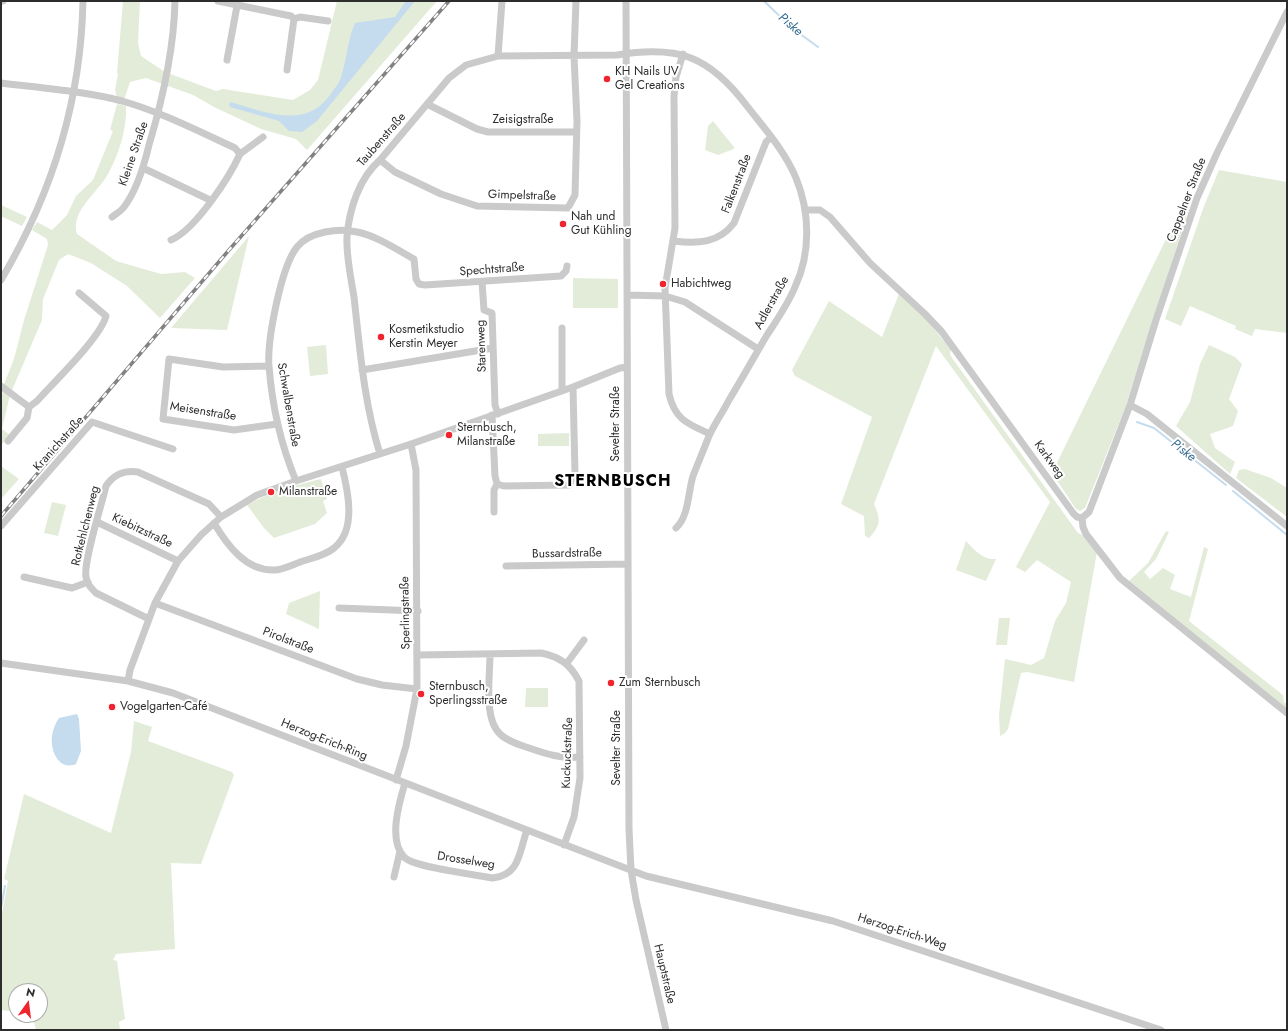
<!DOCTYPE html>
<html>
<head>
<meta charset="utf-8">
<style>
  body { margin:0 }
  #map { position:relative; width:1288px; height:1031px; overflow:hidden; background:#fff; font-family:Jost,sans-serif }
  canvas { display:block }
  .frame { position:absolute; inset:0; border:2px solid #2d2d2d; pointer-events:none }
  .north { position:absolute; left:8px; top:983px; width:40px; height:40px; box-sizing:border-box; background:#fff; border:1px solid #ababab; border-radius:50%; rotate:14deg; font-size:11px; font-weight:700; line-height:16px; text-align:center; color:#2d2d2d }
  .north::after { content:''; display:block; margin:auto; width:14px; height:18px; background:#f0242f; clip-path:polygon(50% 0,100% 100%,50% 72%,0 100%) }
</style>
</head>
<body>
<div id="map">
<canvas width="1288" height="1031"></canvas>
<div class="frame"></div>
<div class="north">N</div>
</div>
<script>
const ctx = document.querySelector('canvas').getContext('2d');
ctx.lineJoin = 'round';
function paint(path, color) {
  ctx.fillStyle = color;
  ctx.fill(path, 'evenodd');
}
function strokePath(path, color, width, dash) {
  ctx.strokeStyle = color;
  ctx.lineWidth = width;
  ctx.lineCap = dash ? 'butt' : 'round';
  ctx.setLineDash(dash || []);
  ctx.stroke(path);
}
function write(font, color, halo, rows, align = 'center') {
  ctx.font = font + ' Jost,sans-serif';
  ctx.lineWidth = 4;
  ctx.setLineDash([]);
  ctx.textBaseline = 'middle';
  ctx.strokeStyle = halo;
  ctx.fillStyle = color;
  for (const [text, x, y, turn = 0] of rows) {
    ctx.save();
    ctx.translate(x, y);
    ctx.rotate((+turn || 0) * Math.PI / 180);
    ctx.textAlign = isNaN(turn) ? turn : align;
    if (halo) ctx.strokeText(text, 0, 0);
    ctx.fillText(text, 0, 0);
    ctx.restore();
  }
}
const green = new Path2D(`
  M123,1h17l-2,42 3,13 24,16 51,19 7,-2 70,11 17,-10 8,-10 19,-79h100l-130,149 -11,-11 -35,-10 -45,-21 -23,-13 -47,-17 -16,4 -6,18 -7,-2 -2,-8 3,-16 -1,-1z
  M117,104l9,2c1,23 -7,48 -18,68 -11,20 -38,37 -31,60l39,27 45,13 24,-2 10,6 -35,40 -33,-32 -36,-23 -23,-9 -9,6 -16,39 -1,21 -32,75 -8,34 8,6 -9,10v-43l3,-18 10,-25 10,-39 24,-75 -1,-6 -15,-9 5,-8 15,8 15,-15 9,-19 17,-16 20,-49 -3,-1z
  M713,121l21,26v2l-16,6 -13,-5 3,-24z
  M1219,170l68,12v151l-32,-4 -3,7 -17,-7 1,-3 -46,-20 -9,20 -16,-7 39,-113z
  M1193,196l-68,212 -40,100 -5,3 -4,-2 -24,-36 134,-275z
  M1,205l26,12 -5,9 -19,-9 -2,1z
  M249,236l-22,94 -56,-2z
  M573,278l45,1v29h-45z
  M899,294l24,22 28,33 -1,6 128,178 6,3 13,16 -23,130 -47,-10 -6,1 -13,56 -3,4 -5,3 -1,-21 6,-56 26,6 13,-7 11,-37 11,-18 5,-21 -34,-22 -12,12 -9,-5 34,-65 -114,-156 -62,158c7,16 7,21 -5,34l-4,-2 -1,-20 -23,-12 31,-87 -77,-41 -3,-6 37,-69 53,36z
  M326,345l2,29 -18,2 -3,-29z
  M1209,345l26,12 7,7 -13,35 9,12 -5,15 -23,8 5,14 20,14 -5,12 -54,-48 14,-24 10,-38z
  M569,433v13h-31v-12z
  M1,466l18,13 -18,20z
  M1245,469l26,9 16,10v29l-51,-39 3,-8z
  M321,479l6,20 -4,2 4,12 -12,11 -41,14 -10,-10 -17,-23c23,-13 49,-20 74,-26z
  M52,502l14,3 -8,31 -14,-3z
  M1166,531l3,1 -13,27 -12,13 6,7 13,-11 12,7 -5,14 21,8 13,-50 4,2 -19,72 94,74 1,7 3,2v5l-158,-128 19,-18z
  M966,541c9,9 16,19 30,18l-10,22 -30,-11z
  M320,591l-1,38 -33,-15 3,-11z
  M999,618h11l-3,27h-11z
  M526,688h22v19h-23z
  M134,721l18,6 -4,14 84,31 2,3 -33,89 -30,-1 4,86 -59,5 -3,6 4,1 8,58 -6,3 1,8h-84l-3,-12 -6,-3h13v-24h-24v21l-15,-2v-91l7,-38 -4,-2 20,-85 87,39 20,-81z`);
const water = new Path2D(`
  M406,1h9l-98,120 -15,11 -13,-1 -10,-10 -49,-14 -1,-3 2,-2c34,10 74,28 99,-7 3,-5 8,-10 10,-15 7,-19 7,-39 15,-57l40,-6z
  M77,714l2,5 2,32 -5,13c-17,7 -26,-13 -24,-28 1,-7 3,-12 7,-18z`);
const stream = new Path2D(`
  M764,1l28,27 26,19
  M1137,422l17,6 72,57
  M1233,491l54,44
  M1,908l4,-22`);
const minor = new Path2D(`
  M1,1h2
  M218,1l73,15 3,3 -7,51
  M626,1l3,828 2,41 5,30 30,130
  M294,19l6,-2 28,4
  M683,54l-7,23 -2,19 1,132 -10,60 4,106c6,26 19,30 41,40
  M498,56l4,-55
  M227,60l10,-54
  M1,83c40,5 82,8 121,18 39,11 76,30 113,47l5,6c-11,24 -45,76 -69,86
  M427,104l50,25 11,3h88
  M240,154l23,-17
  M380,160l15,12 46,22 36,12 91,2 7,-13 2,-74 -3,-65 2,-55
  M143,168l67,32
  M805,210h15l10,7 40,46 55,51 17,18 131,181 4,4 5,1
  M112,217c4,-3 9,-6 12,-10 13,-17 20,-41 25,-62 14,-47 25,-95 26,-144
  M674,241c24,3 45,2 60,-18l32,-81 5,-5
  M1,280c51,-86 80,-179 82,-279
  M482,282l2,28 8,3 3,92 3,9
  M627,295l38,1 20,6 73,47
  M562,328v63
  M269,366l-46,1 -54,-8 -6,60 71,11 43,-6
  M362,370l131,-22
  M1,386l28,21
  M1130,405l17,9 140,112
  M29,407l8,-6c16,-18 64,-64 69,-85l-27,-23
  M492,415l3,61 2,8 7,2 65,-1 6,-11 -2,-87
  M8,441l19,-23 2,-11
  M380,454c-16,-51 -20,-104 -26,-157 -3,-19 -8,-41 -7,-60 2,-27 12,-59 33,-77l69,-82 17,-13 32,-9 119,-1c62,-10 92,1 130,51 17,22 38,45 49,72 14,34 15,75 -1,109 -7,17 -18,33 -28,48 -13,22 -25,44 -38,65 -6,12 -14,23 -20,36 -5,13 -11,27 -16,40 -5,16 -4,40 -17,52
  M296,481c-15,-36 -24,-76 -27,-115 -2,-26 12,-99 28,-119 13,-16 42,-19 60,-15 20,4 39,17 57,27l2,20 3,5 6,1 136,-9 5,-5 1,-5
  M494,512v-22l3,-6
  M1082,518l7,-6 41,-107 26,-85 41,-122 20,-45 70,-141
  M1082,518l1,9 3,7 34,44 167,135
  M97,522l81,39
  M214,523c13,22 32,48 60,47 9,0 20,-6 29,-9 10,-3 23,-6 31,-13 23,-18 14,-57 8,-81
  M1,526l91,-104 81,27
  M506,566l122,-2
  M24,577l48,11 16,-6
  M155,603l202,76 25,6 35,4
  M339,608l79,3
  M149,619l-53,-26c-5,-5 -9,-9 -10,-16 -3,-15 16,-73 20,-91 8,-12 18,-16 32,-14l71,32 12,13
  M418,655l123,-2c19,4 29,11 38,28l1,97 -6,39 -10,28
  M490,655c0,22 -7,65 11,80 8,7 19,10 28,13 17,6 33,11 51,9
  M1,663l127,18 45,12 473,183 187,45 328,109
  M567,663l17,-23
  M128,681l2,-11 25,-67 23,-42 23,-26 20,-18 36,-22 39,-14 115,-37 162,-57 47,-19 7,-1
  M396,780l10,-34 11,-57 -1,-219 -5,-26
  M405,783c-6,20 -17,57 -1,74 8,10 73,18 89,21 27,-3 26,-26 34,-48
  M394,877l6,-26`);
const rail = new Path2D(`
  M1,516l228,-266 220,-249`);
const markers = [
  [607,79,4,"#f0242f"],
  [563,224,4,"#f0242f"],
  [663,284,4,"#f0242f"],
  [381,337,4,"#f0242f"],
  [449,435,4,"#f0242f"],
  [271,492,4,"#f0242f"],
  [611,683,4,"#f0242f"],
  [421,694,4,"#f0242f"],
  [112,707,4,"#f0242f"]
];
const poiNames = [
  ["KH Nails UV",615,72],
  ["Gel Creations",615,86],
  ["Nah und",571,217],
  ["Gut Kühling",571,231],
  ["Habichtweg",671,284],
  ["Kosmetikstudio",389,330],
  ["Kerstin Meyer",389,344],
  ["Sternbusch,",457,428],
  ["Milanstraße",457,442],
  ["Milanstraße",279,492],
  ["Zum Sternbusch",619,683],
  ["Sternbusch,",429,687],
  ["Sperlingsstraße",429,701],
  ["Vogelgarten-Café",120,707]
];
const streetNames = [
  ["Zeisigstraße",523,120],
  ["Taubenstraße",382,140,-49],
  ["Kleine Straße",134,154,-71],
  ["Falkenstraße",737,184,-69],
  ["Gimpelstraße",522,196,2],
  ["Cappelner Straße",1187,200,-69],
  ["Spechtstraße",492,270,-4],
  ["Adlerstraße",772,303,-61],
  ["Starenweg",482,346,-92],
  ["Schwalbenstraße",288,405,80],
  ["Meisenstraße",203,412,9],
  ["Sevelter Straße",616,424,-90],
  ["Kranichstraße",59,444,-48],
  ["Karkweg",1049,460,54],
  ["Rotkehlchenweg",86,526,-76],
  ["Kiebitzstraße",142,531,25],
  ["Bussardstraße",567,554,-1],
  ["Sperlingstraße",406,613,-91],
  ["Pirolstraße",288,641,21],
  ["Herzog-Erich-Ring",324,740,22],
  ["Sevelter Straße",617,748,-90],
  ["Kuckuckstraße",568,753,-88],
  ["Drosselweg",466,861,9],
  ["Herzog-Erich-Weg",902,932,18],
  ["Hauptstraße",664,974,77]
];
const waterNames = [
  ["Piske",790,25,41],
  ["Piske",1183,451,38]
];
const districtNames = [
  ["STERNBUSCH",613,482]
];
paint(green, '#e3ecd9');
paint(water, '#c4dced');
strokePath(stream, '#c4dced', 2);
strokePath(minor, '#cacaca', 7);
strokePath(rail, '#828282', 3.5);
strokePath(rail, '#fff', 2, [6]);
for (const [x, y, r, color] of markers) {
  const dot = new Path2D();
  dot.arc(x, y, r, 0, 2 * Math.PI);
  ctx.fillStyle = color;
  ctx.fill(dot);
  strokePath(dot, '#fff', 1.5);
}
write('12px', '#2d2d2d', '#fff', poiNames, 'left');
write('12px', '#2d2d2d', '#fff', streetNames);
write('italic 13px', '#376e94', '#fff', waterNames);
ctx.letterSpacing = '1px';
write('bold 16px', '#000', '#fff', districtNames);
ctx.letterSpacing = '0px';
</script>
</body>
</html>
